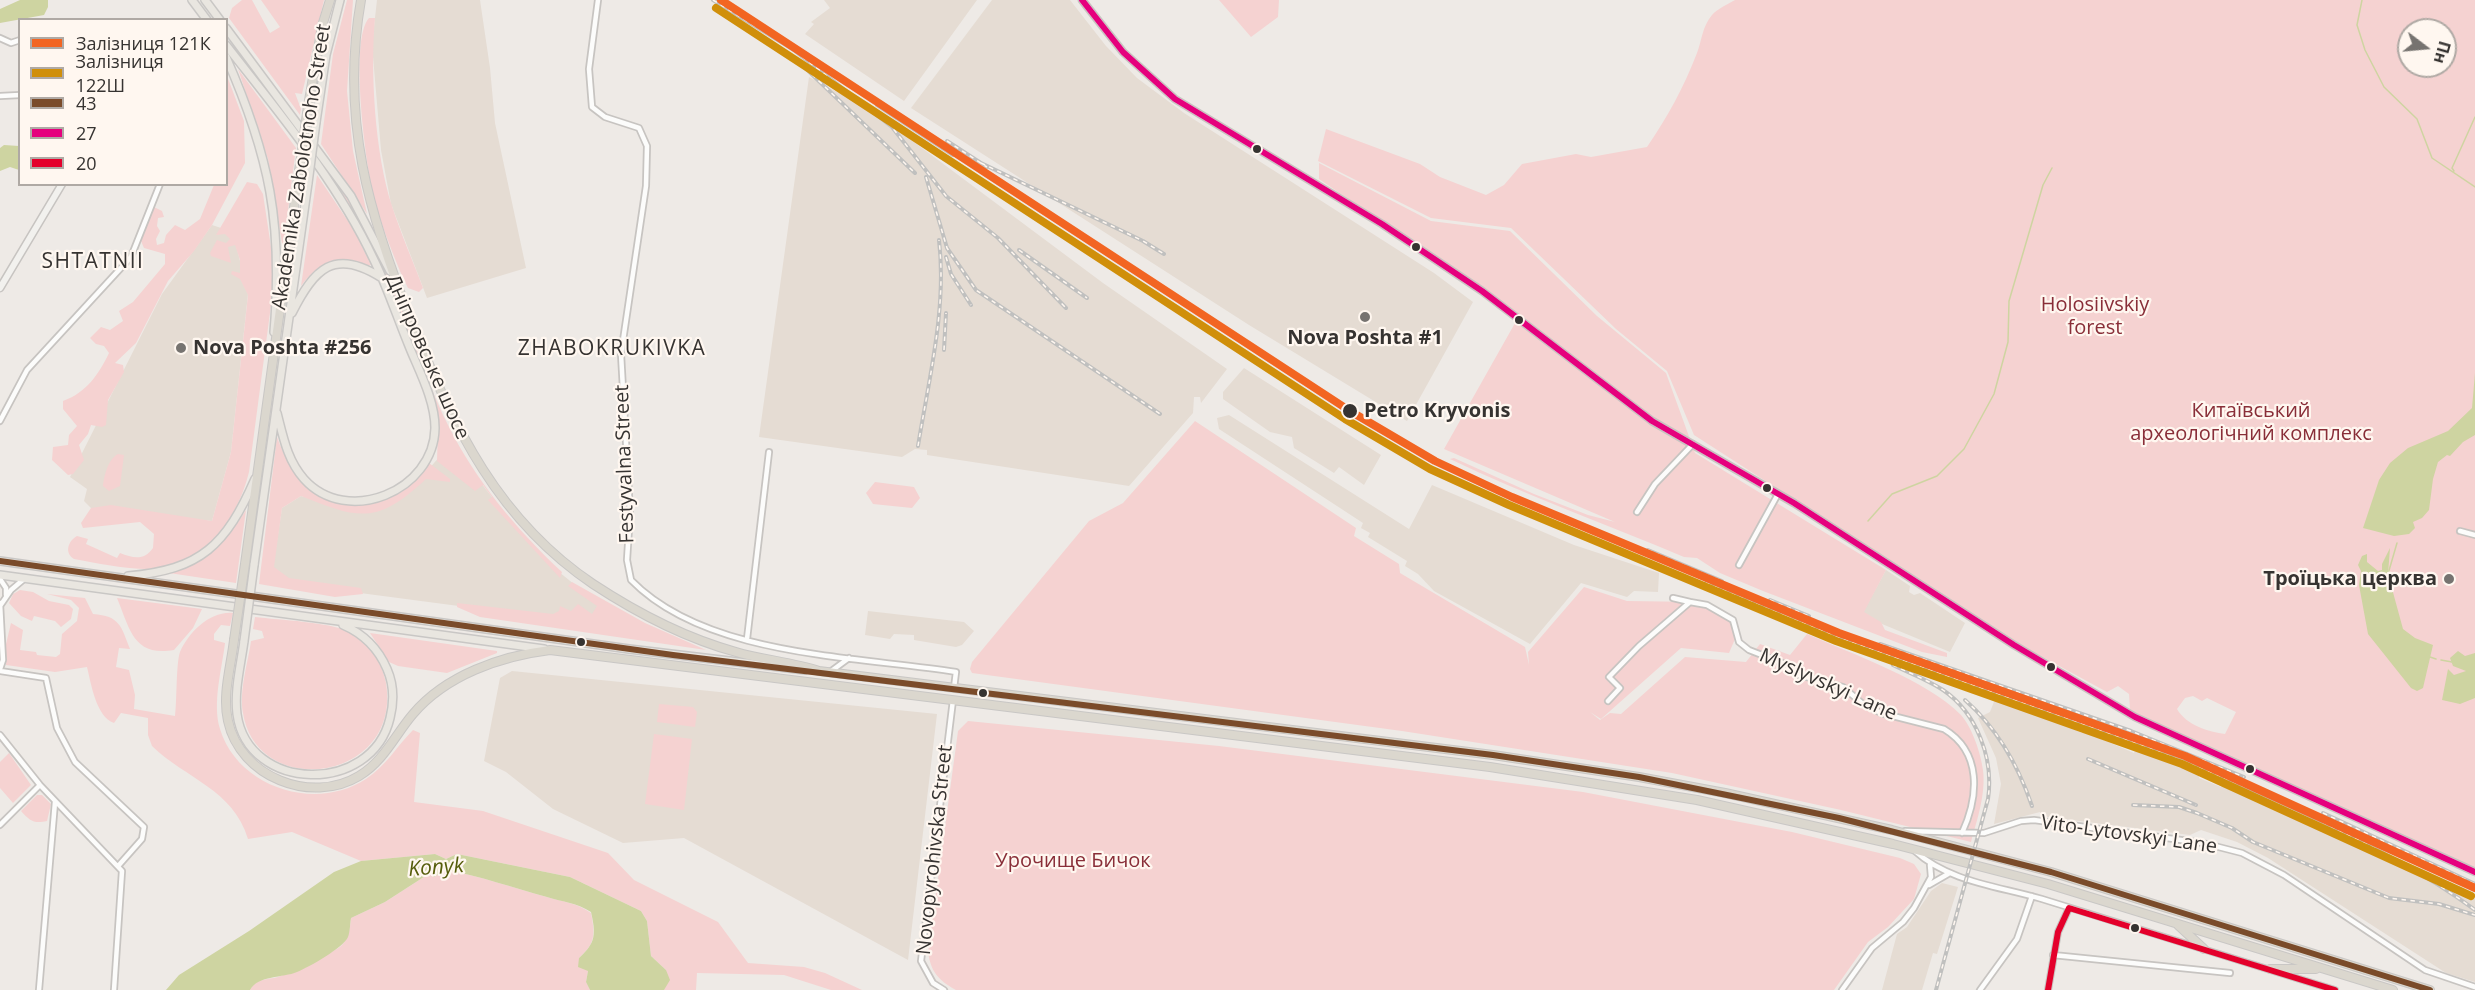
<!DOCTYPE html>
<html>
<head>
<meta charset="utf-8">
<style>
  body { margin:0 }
  #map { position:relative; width:2475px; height:990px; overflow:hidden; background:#eeeae6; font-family:"Open Sans",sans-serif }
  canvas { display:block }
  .legend { position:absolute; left:18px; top:18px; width:210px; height:168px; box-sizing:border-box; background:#fff7f0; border:2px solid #afa9a4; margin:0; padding:8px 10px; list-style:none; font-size:18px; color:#363331 }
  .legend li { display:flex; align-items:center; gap:12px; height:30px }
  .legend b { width:30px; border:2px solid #afa9a4 }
  .north { position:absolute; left:2397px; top:18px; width:60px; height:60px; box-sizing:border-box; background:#fff7f0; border:2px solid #afa9a4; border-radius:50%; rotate:106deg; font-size:16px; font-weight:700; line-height:24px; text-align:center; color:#363331 }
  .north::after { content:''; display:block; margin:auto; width:21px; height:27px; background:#767370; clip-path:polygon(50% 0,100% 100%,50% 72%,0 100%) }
</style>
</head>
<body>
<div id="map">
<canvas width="2475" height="990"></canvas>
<ul class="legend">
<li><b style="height:8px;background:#f26522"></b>Залізниця 121К</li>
<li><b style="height:8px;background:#d08f0a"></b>Залізниця 122Ш</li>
<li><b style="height:8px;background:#7a4b2a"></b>43</li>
<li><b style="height:8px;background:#e5007d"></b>27</li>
<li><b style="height:8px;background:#e4002b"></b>20</li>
</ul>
<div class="north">Пн</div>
</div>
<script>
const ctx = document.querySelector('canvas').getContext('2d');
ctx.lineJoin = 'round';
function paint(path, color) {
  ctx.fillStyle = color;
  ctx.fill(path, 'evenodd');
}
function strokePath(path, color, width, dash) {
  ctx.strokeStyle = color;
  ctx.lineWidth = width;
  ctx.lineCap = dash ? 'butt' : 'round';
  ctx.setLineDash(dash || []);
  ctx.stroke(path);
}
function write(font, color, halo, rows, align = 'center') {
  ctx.font = font + ' "Open Sans",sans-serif';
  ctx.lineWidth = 4.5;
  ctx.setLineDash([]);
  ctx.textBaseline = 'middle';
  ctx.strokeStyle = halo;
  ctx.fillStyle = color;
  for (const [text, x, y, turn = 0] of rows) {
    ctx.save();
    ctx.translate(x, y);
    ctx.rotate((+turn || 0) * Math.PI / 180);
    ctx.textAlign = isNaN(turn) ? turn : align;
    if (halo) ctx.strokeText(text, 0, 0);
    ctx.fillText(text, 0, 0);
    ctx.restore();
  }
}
const built = new Path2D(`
  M377,0h103l10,68 5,55 31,145 -99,30 -36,-94 -10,-54 -9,-105z
  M824,0h153l-73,101 -99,-67 9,-10 -3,-2 19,-14z
  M992,0h78l36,46 31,32 47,35 250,160 39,29 -66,119 -158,-96 -338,-217z
  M809,77l62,33 232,173 124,86 -26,34 -1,-6h-6l-1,16 -64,73 -202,-31v-5l-12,-1 -13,8 -143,-20z
  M212,225l21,7 15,62 -17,158 -19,69 -121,-13 -7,-7 3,-12 -17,-12 92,-183z
  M1244,368l137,87 -17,30 -25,-18 -5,6 -40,-25 -2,-11 -22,-5 -47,-33v-7z
  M1229,415l180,114 23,-44 142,60 85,28 -1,19 -24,-1 -7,6 -46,-14 -51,61 -96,-53 -16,-17 -13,-8 2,-5 -39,-24 2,-4 -9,-5 2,-5 -144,-94 -2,-11z
  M451,444l71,92 37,36 41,33 -10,24 -63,-14 -182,-24 -56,-11 -16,-13 9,-59 19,-12 43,12 30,1 35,-18z
  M1886,570l24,16 -1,6 5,3 6,-2 45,30 -15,29 -85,-35 -2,-5z
  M868,611l96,11 10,9 -12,14 -6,2 -42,-7v-5l-20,-1 -4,5 -25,-4z
  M512,671l425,43 -29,246 -224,-122 -61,5 -70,-34 -47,-37 -22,-11 16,-83z
  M1997,694l85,39 1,-2 51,22 2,-5 63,26v4l22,9 2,-3 33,14v4l96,39 98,50 2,-3 23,9v85l-29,-9 -178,-115 -31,-16 -36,-12 -11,5 -150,-19v-4l-46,12 7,-40 -5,-26 -18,-40 12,-6z
  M1942,883l16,4 -21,67 -4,-1 -11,37h-40l15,-56 10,-7 24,-36z`);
const green = new Path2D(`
  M242,0h10l18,33 10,-6 -19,-27h63l-22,94 -7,-1 6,16 -1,6 -71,-97 3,-10z
  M347,0h6l-6,91 6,60 14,63 -46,-70 12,-90z
  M1219,0h60l-1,17 -27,20z
  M1735,0h740v868l-212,-91 -115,-55 -18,-13 -1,-15 -11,-8 -11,6 -90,-49 -323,-208 -27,-64 -51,-42 -105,-101 -80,-10 -113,-57 8,-32 94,35 20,13 46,18 18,-10 18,-21 54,-10 15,3 56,-10c20,-29 37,-60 50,-94 5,-13 5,-26 15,-38 5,-6 16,-11 23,-15zM2409,30h36v36h-36zM2193,696l9,5 5,-3 29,14 -11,22c-16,-2 -39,-9 -48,-25l8,-11z
  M369,18h6c-5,54 0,136 17,188 9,28 21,55 31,82l-4,4 -11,-4 -6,-12c-11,-27 -22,-54 -29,-82 -7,-30 -24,-154 -4,-176z
  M238,69l58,79 -13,101 -15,-90z
  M227,76l17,45 1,42 -33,62 -18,26 -26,30 -32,62 -21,20 8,2 1,7 -16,28 -2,25 -4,2 -11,-2 -3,9 -9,11 5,15 -11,14 -5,1 -16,-15 1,-13 15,-2 1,-10 8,-9 -14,-17v-8c23,-8 36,-27 46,-48l-5,-7 -8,-2 -6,-6 11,-11 9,3 13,-9 -4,-10 14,-9 32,-38v-10l-21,-6 -3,-7 13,-34 8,4 2,6 -6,1 -1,8 3,5 -4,8 1,6 7,-2 2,-8 9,-10 10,5 15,-11 14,-34 12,-1z
  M283,107c35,46 69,92 95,144 27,56 42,118 70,174 28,56 68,104 114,147l-2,6 -72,-78 4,-3 -9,-12 -8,6 -38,-30 1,-33 -27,-85 -26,-67 -32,-65 -72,-103z
  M1319,163l112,58 79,10 87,85 69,57 29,80 191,117 -22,42 17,10 4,8 62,23v4l-25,-5 -159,-61 -43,-18 -23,-15 -13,-1c-78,-33 -157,-61 -234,-98l4,-1 80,36 54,21 27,7 -171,-73 75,-133 -200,-137z
  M317,175l37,55 17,35c-6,1 -11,-3 -17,-4 -24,-4 -39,6 -53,25z
  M247,182l10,2 6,10 11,73 -1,23 -24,182c-12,49 -47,97 -102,97 -21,0 -52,-6 -73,-10 -10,-6 -6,-18 3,-23l11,3 -2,5 31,14 3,-5c13,5 24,8 33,-5l1,-14 -14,-12 -57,6 -2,-5 10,-15 20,-3 101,16 19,-69 17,-157 -8,-16 -9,-5 1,-3 8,2v-13l-5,-15 -7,2 3,16 -20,-7 -1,-3 7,-13 9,3 4,-4 -5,-5 -9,1z
  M1195,421l161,107 -2,8 45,28 1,9 125,74 4,18 -1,-13 56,-65 43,14 73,1 32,20 3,17 -6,14 -48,-5 -80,71 -11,-7 10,8 10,-7 11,1 64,-57 61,5 14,-18 30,11 17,-21c45,20 120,46 154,81 11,12 20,39 22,55 3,24 -6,50 -12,72l-130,-32 -169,-37 -270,-42 -430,-58 -2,-4 2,-7 117,-141 34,-18z
  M277,437c28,81 99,90 152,26l21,16v3l-24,-3c-48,45 -66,41 -125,17l-19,12 -8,59 15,11 72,10 2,6 -28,3 -76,-13z
  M118,454l6,1 -4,31 -11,5 -6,-5c1,-10 5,-27 15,-32z
  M875,482l39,5 6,11 -8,10 -39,-4 -7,-11z
  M246,510l-10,73 -67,-10c37,-14 55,-29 77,-63z
  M572,582l73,41 61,27 -226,-33 -23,-10v-4l96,11 6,-3 1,-5 11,5 7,-7 14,10 5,-8 -29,-20z
  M20,590l13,2 16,9 20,4 4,4 -2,10 -10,8 -6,-6 -21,-5 -2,5 -11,-5 -12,-13 4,-9z
  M47,594l38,4 8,16c27,2 28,12 37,35l-11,-1 -3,19 13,3 6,25 -1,14 41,7c2,-15 1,-53 5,-64 9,-20 30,-41 53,-39l-3,13 -9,-1 -7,9v6l11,3c-3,26 -13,60 -5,86 18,59 96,83 146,50 20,-13 31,-33 47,-49l7,3 -6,69 69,9 125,42 26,27 84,42 30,41 56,4 21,6 37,17h-31l-47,-15 -87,-2 -1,17h-32l2,-20 -15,-14 -4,-35 -6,-10 -71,-34 -113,-23 -11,5 -11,-5 -74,7 -69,-29 -44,7c-15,-50 -62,-60 -96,-93l-4,-11v-17l-27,-5 -7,10c-18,-6 -23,-40 -27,-56l-32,5 -49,-7v-21l5,-21 12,7 -3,20 16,2 1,3 19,2 4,-3 2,-20 15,-13 2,-13 -8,-8z
  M117,598l85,11 -9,19 -19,22c-41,7 -44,-21 -57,-52z
  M255,617c24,3 75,5 95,15 18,10 32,30 36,51 16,99 -129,118 -143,30 -4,-23 5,-50 8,-72l13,-3 -2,-7 -9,-2z
  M370,633l127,18v2l-50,20 -49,-7 -9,-4z
  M659,704l34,3 4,5 -2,15 -38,-5z
  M968,721l251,25 364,46 209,40 108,26 14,6 7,10 -7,25 -26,28 -20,15 -34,48h-878c-18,-10 -25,-18 -28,-38l30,-221z
  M654,734l38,5 -8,71 -39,-6z
  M9,753l22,32 -18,18 -13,-15v-26z
  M37,795h5l9,9 -4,17c-13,3 -17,0 -26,-10z
  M446,870c35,6 67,18 101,27 17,5 30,6 44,16 4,21 5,30 -12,45l9,13 -2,11 4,8h-340c6,-12 17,-10 28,-13 11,-4 59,-26 64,-32 7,-8 8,-17 9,-27l34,-16 45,-29z`);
const water = new Path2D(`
  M20,0h28v7l-4,8 -44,8v-14z
  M4,145l15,1v24l-9,-3 -10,4v-23z
  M2475,373v62l-12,7 -13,14 -3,-1 -9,7 -5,17 -4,31 -7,8 -9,4 2,6 -6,6 -15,2 -31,-8 16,-48 11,-17 18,-15 40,-17 24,-23z
  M2390,548l-2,26 15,55 12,9 18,7 -10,43 -6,3 -6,-3 -43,-54 -9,-49 2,-14 -3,-6 4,-9 5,-2v8l11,9 4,-1v-6z
  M2458,651l7,5 10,-3v45l-15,6 -18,-4 6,-31 6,6 12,-4 -13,-5 -3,-8z
  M435,854l11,5 11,-5 113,23 71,34 6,10 4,35 15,14 4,10 -6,10h-74l-4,-8 2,-11 -10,-4 1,-9c17,-15 17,-24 12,-46 -14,-9 -28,-10 -44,-15 -34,-9 -66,-21 -101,-27l-12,7 -4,-4 -45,29 -34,16c-1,6 -1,14 -3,19 -5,11 -39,30 -51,35 -14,6 -39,3 -47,18h-84l13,-15 70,-44 85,-59 27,-11z`);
const stream = new Path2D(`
  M2362,0l-5,25 8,25 19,37 33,32 15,39 43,29
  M2454,171l-2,-3 23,-51
  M1868,521l24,-27 45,-18 27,-27 30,-55 14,-52 1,-41 34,-116 9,-17
  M2388,574l9,-31
  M2430,657l6,2
  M2441,660l11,2`);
const street = new Path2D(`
  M598,0l-9,69 3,38 13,10 34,11 8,18 -1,40 -25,168 9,159 -3,47 4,20c75,77 225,76 325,92l-2,16
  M0,38l11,5 9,-3
  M0,96l20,-1
  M0,421l27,-51 104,-113 29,-73
  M1637,512l18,-28 38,-40
  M2460,531l15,4
  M1739,565l39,-71
  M0,579l6,9v7
  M1673,598l17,4
  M0,603l3,57 -3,9
  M0,606l11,-16 13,-11
  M747,639l22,-187
  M0,671l46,7 11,50 18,34 69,65 -2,12 -23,26
  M830,672l19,-14
  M1608,701l12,-13 -11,-11 30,-31 51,-44 17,3 26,15 6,22 10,8 36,14 14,11 44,12 21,18 17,8 63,16c38,23 35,67 18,104
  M0,735l40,50 82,86 -8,119
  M0,825l40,-40
  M1905,831l79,2 37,-12 13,-1 169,23 39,10 42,22 141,95 50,17
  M1915,851c34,31 83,35 127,48 97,31 195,60 293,91
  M1929,885l19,-11
  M2053,955l177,18
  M39,990l16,-188
  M944,990l-11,-7 -12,-22 32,-261
  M1842,990l30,-42 31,-26 11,-14 17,-31 -1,-12
  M1980,990l37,-51 15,-43
  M2048,990l10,-58 11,-24`);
const secondary = new Path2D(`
  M1082,0l41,52 52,47 207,125 100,67 170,130 142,82 220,142 121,72 340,155
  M0,288l62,-104`);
const primary = new Path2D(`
  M192,0l15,20
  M205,0l15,20
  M226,28l125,168 39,75
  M226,45c53,68 110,135 147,213 14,28 24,59 36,88 10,25 26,54 26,82 -1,63 -88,99 -131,51 -17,-19 -21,-43 -27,-66
  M226,57c44,100 57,167 48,275
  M316,122l10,-67 14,-55
  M292,313c22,-44 42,-66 90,-35
  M0,561l629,88 176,21
  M254,565l54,-382
  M0,575l544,74
  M128,576c73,-6 98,-31 127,-97
  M244,641c-3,23 -10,49 -7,73 11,79 135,81 153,4 4,-16 4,-33 -3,-49 -9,-21 -23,-35 -44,-44`);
const highway = new Path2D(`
  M361,0c-21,119 8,216 52,325 41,103 85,195 180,259 44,29 92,54 143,68 27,8 56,10 83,19l674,84 146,22 86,16 167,37 159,42 379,118
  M308,106l14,-80 8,-26
  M245,564l54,-393
  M234,640c-3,26 -12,55 -6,81 12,56 83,84 131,55 25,-15 36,-41 54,-62 33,-39 88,-58 137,-64l940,117 207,33 196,44 155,40 345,106
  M2178,925l26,24
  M2270,969h46`);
const rail = new Path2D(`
  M713,0l89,55
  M795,51l97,76 54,69 52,42 68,70
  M799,62l116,111
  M877,105l76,50
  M947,141l40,26
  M981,163l162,78 21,13
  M926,177l21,71 29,42 184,124
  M1019,250l68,48
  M946,257l5,17 20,31
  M944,350l2,-37
  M918,446c11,-68 29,-138 21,-206
  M1648,550l74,31
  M1706,583l86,36
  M1770,600l39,16
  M1785,616c174,70 355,119 525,200 57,28 114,56 165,94
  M1880,644l251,87 113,46
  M1893,665c16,8 35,15 50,25 34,23 51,69 45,109l-52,191
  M1965,700c33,29 53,65 67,106
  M2088,759l108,46
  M2133,805l46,2 18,6 35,15 21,14 136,56 50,6 36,11
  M2323,813l152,71`);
const primaryBridge = new Path2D(`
  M308,183l8,-61
  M244,641l10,-76`);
const highwayBridge = new Path2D(`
  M299,171l9,-65
  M234,640l11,-76`);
const bus1 = new Path2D(`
  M0,561l673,94 820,100 146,22 200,41 212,54 379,118`);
const bus2 = new Path2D(`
  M1082,0l41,52 52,47 207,125 100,67 170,130 142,82 220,142 121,72 340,155`);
const bus3 = new Path2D(`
  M2048,990l10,-58 11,-24 266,82`);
const rail1 = new Path2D(`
  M721,0l629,411 85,50 77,36 327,136 346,123 290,132`);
const rail2 = new Path2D(`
  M716,8l629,411 85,50 79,36 327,136 346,123 289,132`);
const markers = [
  [1257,149,5,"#363331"],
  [1416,247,5,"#363331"],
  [1365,317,6,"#767370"],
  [1519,320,5,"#363331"],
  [181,348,6,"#767370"],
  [1350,411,8,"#363331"],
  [1767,488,5,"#363331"],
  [2449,579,6,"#767370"],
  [581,642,5,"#363331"],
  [2051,667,5,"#363331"],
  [983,693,5,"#363331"],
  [2250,769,5,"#363331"],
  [2135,928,5,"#363331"]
];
const streetNames = [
  ["Akademika Zabolotnoho Street",302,167,-81],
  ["Дніпровське шосе",427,357,66],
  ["Festyvalna Street",625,464,-92],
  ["Myslyvskyi Lane",1828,685,24],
  ["Vito-Lytovskyi Lane",2129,835,8],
  ["Novopyrohivska Street",935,850,-84]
];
const parkNames = [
  ["Holosiivskiy",2095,305],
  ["forest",2095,328],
  ["Китаївський",2251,411],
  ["археологічний комплекс",2251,434],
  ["Урочище Бичок",1073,861]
];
const poiNames = [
  ["Nova Poshta #1",1365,338],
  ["Nova Poshta #256",193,348,"left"],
  ["Троїцька церква",2437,579,"right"]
];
const stopNames = [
  ["Petro Kryvonis",1364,411]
];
const neighbourhoodNames = [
  ["SHTATNII",93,262],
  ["ZHABOKRUKIVKA",612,349]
];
const waterNames = [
  ["Konyk",436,868,-4]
];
paint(built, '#e5dcd3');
paint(green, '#f5d2d1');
paint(water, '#ced4a1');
strokePath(stream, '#ced4a1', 1.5);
strokePath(street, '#c7c4c1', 8);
strokePath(secondary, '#c7c4c1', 9);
strokePath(primary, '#c9c7c5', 10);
strokePath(highway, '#c9c7c5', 10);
strokePath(street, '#fcfcfb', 4.5);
strokePath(secondary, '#f2f1ee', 6);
strokePath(primary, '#e9e6e0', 7);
strokePath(highway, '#dbd7ce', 8);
strokePath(rail, '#c0c0bf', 4);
strokePath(rail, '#fff7f0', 1.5, [4.5]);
strokePath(primaryBridge, '#c9c7c5', 10, []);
strokePath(highwayBridge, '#c9c7c5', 10, []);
strokePath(primaryBridge, '#e9e6e0', 7);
strokePath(highwayBridge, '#dbd7ce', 8);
strokePath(bus1, '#7a4b2a', 6);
strokePath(bus2, '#e5007d', 6);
strokePath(bus3, '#e4002b', 6);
strokePath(rail1, '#f26522', 8);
strokePath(rail2, '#d08f0a', 8);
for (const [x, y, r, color] of markers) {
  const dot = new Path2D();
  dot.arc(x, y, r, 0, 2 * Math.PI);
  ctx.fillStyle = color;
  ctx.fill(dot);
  strokePath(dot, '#fff7f0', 2);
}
write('20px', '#363331', '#fff7f0', streetNames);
write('20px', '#892e38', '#fff7f0', parkNames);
write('bold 20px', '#363331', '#fff7f0', poiNames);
write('bold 20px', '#363331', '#fff7f0', stopNames, 'left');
ctx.letterSpacing = '1.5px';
write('21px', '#363331', '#fff7f0', neighbourhoodNames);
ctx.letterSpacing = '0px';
write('italic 21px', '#565d0b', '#fff7f0', waterNames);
</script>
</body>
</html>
